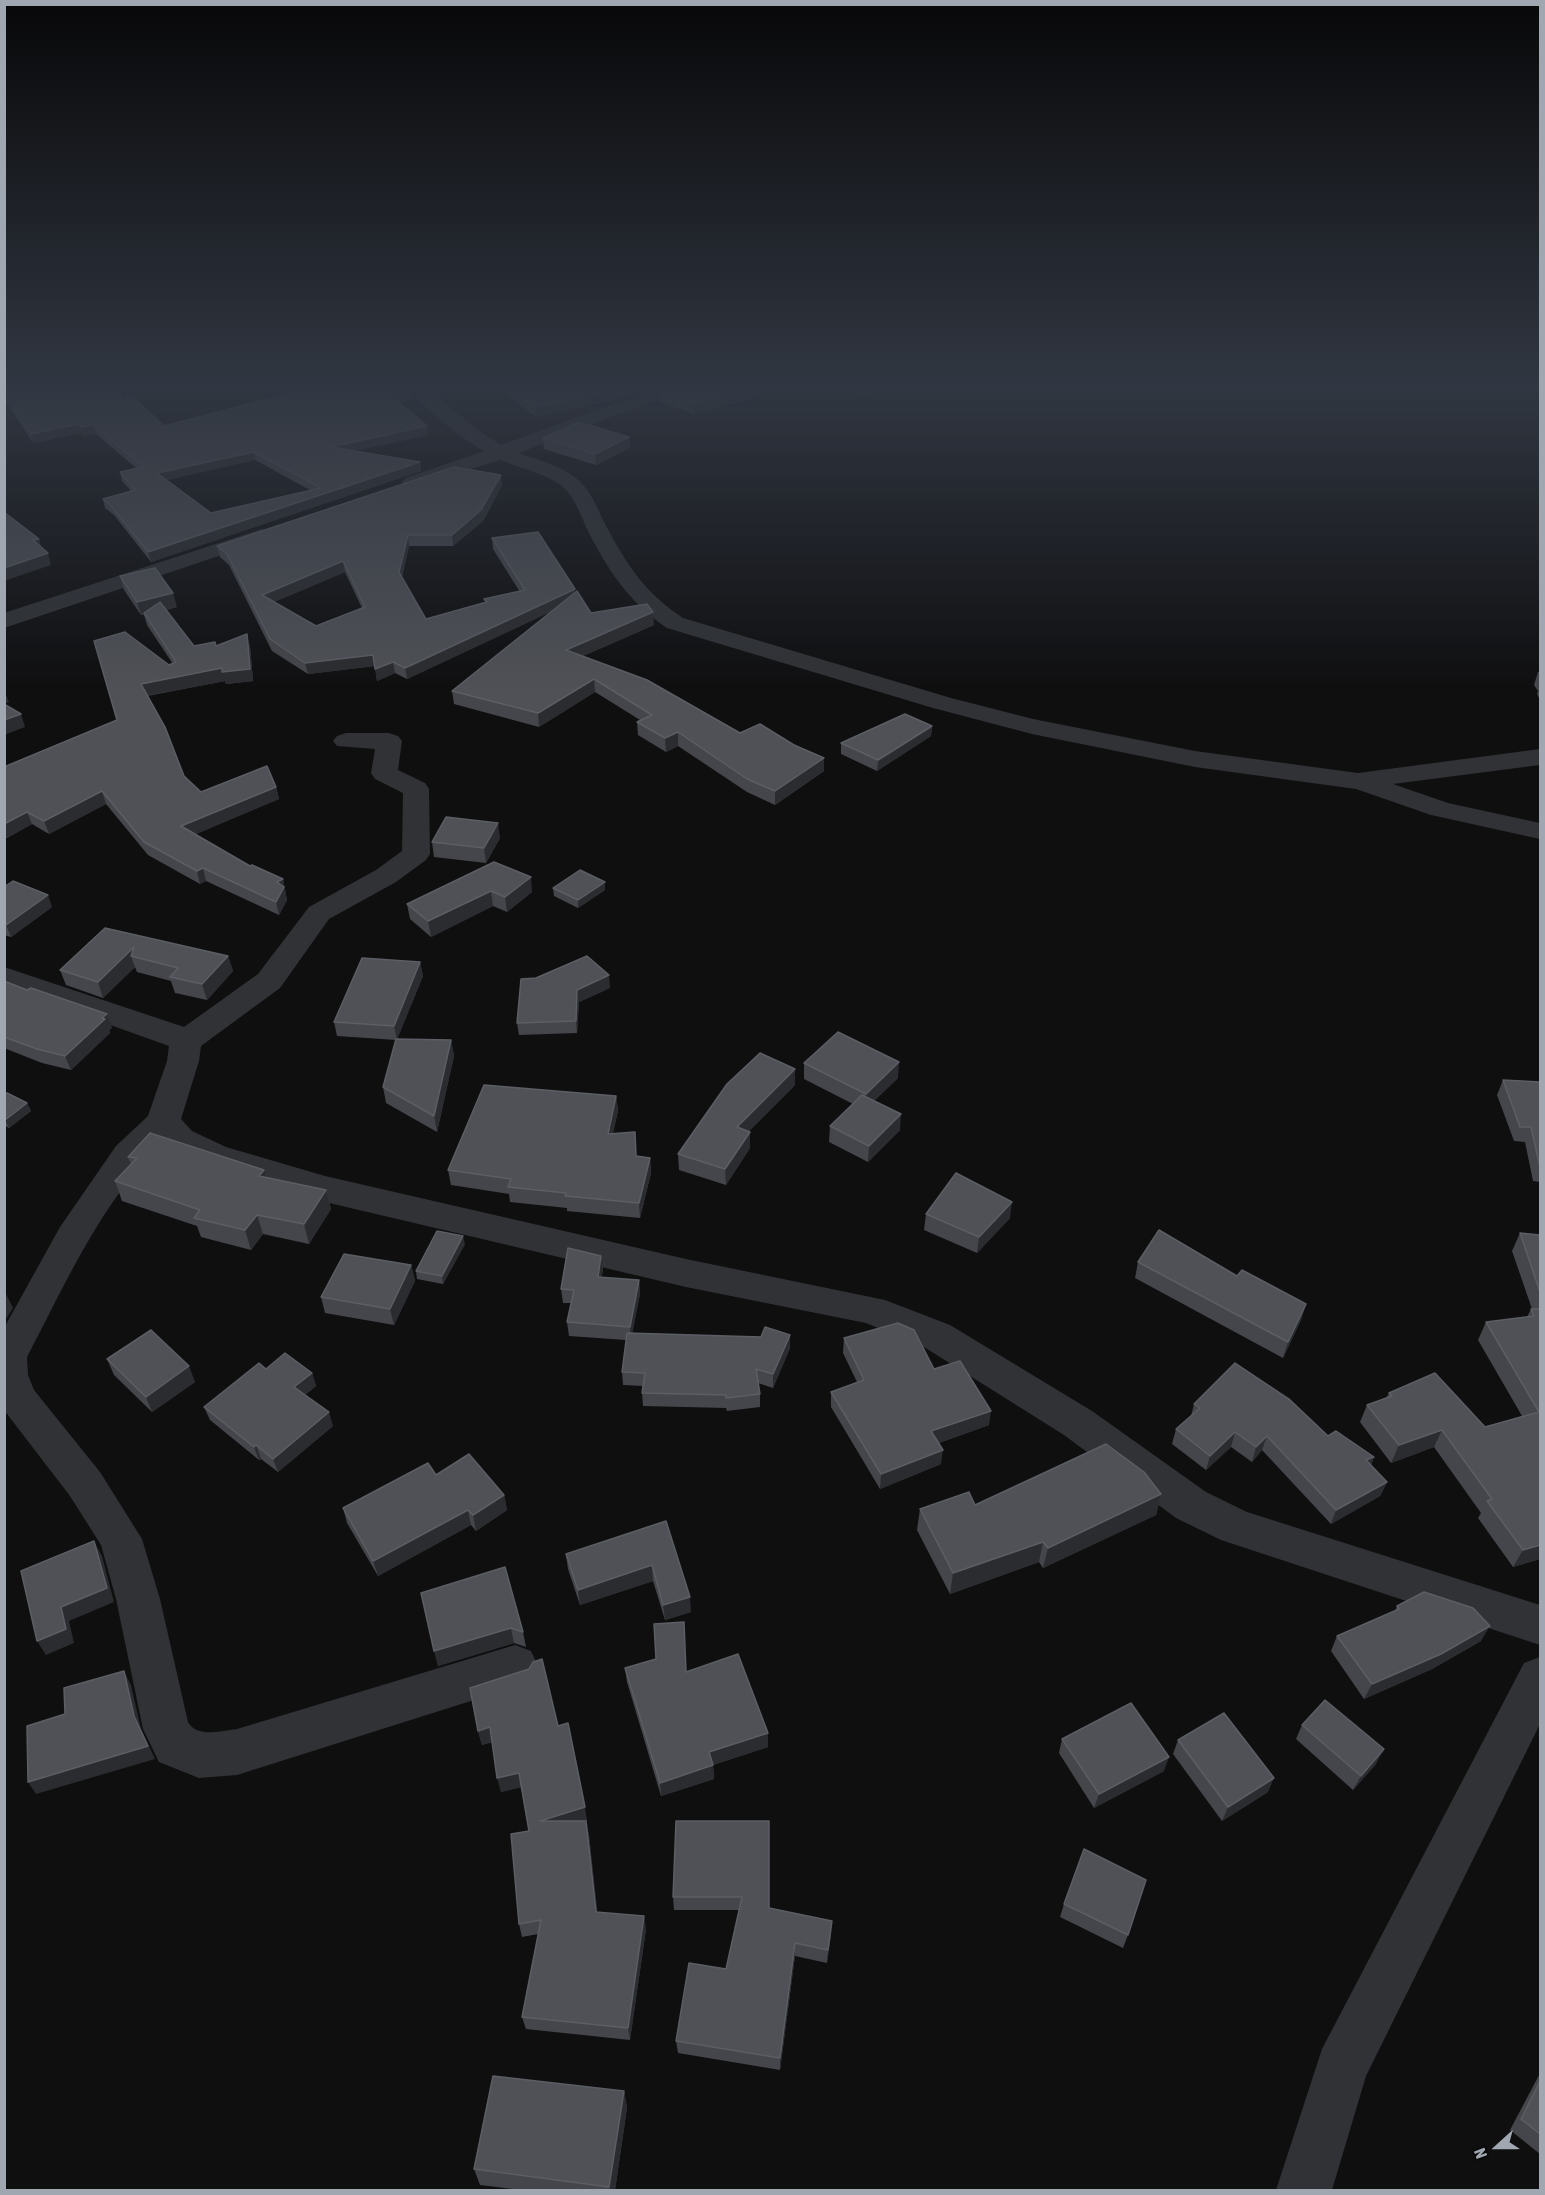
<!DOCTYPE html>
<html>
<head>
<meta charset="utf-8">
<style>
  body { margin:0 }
  #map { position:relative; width:1545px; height:2195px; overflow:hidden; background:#0f0f10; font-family:"Asap Condensed",sans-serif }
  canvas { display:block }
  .frame { position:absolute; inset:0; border:6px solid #a0a7b1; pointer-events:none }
  .north { position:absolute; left:1467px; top:2117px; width:60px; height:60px; -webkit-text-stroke:4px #0a0a0b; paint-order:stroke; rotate:249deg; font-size:16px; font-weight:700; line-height:24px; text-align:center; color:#a0a7b1 }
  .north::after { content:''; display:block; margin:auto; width:21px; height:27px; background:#a0a7b1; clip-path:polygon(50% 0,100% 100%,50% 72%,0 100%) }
</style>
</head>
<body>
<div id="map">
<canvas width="1545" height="2195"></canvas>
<div class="frame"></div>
<div class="north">N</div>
</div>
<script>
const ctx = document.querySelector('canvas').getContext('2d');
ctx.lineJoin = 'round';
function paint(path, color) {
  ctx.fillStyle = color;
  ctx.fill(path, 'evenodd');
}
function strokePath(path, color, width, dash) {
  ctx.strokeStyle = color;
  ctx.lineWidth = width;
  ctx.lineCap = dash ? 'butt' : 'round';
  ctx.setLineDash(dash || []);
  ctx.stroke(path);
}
const minor = new Path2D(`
  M406,384h19c26,24 52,49 84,65 21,10 47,13 67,29 15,12 21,30 29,46 22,41 39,68 78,94l268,80 82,21 162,32 163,22 182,-24v16l-147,19 55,19 92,20v16l-109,-24 -75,-26 -161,-22 -163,-33 -99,-26 -266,-80c-37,-25 -58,-56 -78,-95 -8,-16 -13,-35 -27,-47 -17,-13 -40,-17 -59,-25 -31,-13 -78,-50 -97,-77z
  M346,733h43l9,3 4,5 -4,29 27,13 4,6 1,65 -4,6 -30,22 -67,37 -49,69 -79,58 -2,15 -18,58 11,12 34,16 99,29 361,83 199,41 65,25 142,86 114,81 41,20 293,93v40l-319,-105 -45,-22 -112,-83 -140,-88 -58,-24 -180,-36 -361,-85 -123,-37 -34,-18 -5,-5c-61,58 -97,141 -136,215l1,18 6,15 66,82 42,67 18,60 28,123c9,16 32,9 49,7l278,-84 16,6 7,15 -7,15 -16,6 -278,88 -38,3 -40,-16 -16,-33 -27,-130 -15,-54 -31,-49 -66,-86v-82l56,-101 56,-81 32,-30 19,-55 2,-15 -165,-59v-20l180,60 74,-53 51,-67 67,-37 26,-19 1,-58 -28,-14 -4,-6 4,-24 -38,-3 -4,-5 4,-5z
  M1540,1657v67l-174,352 -34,114h-56l46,-141 202,-386z`);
const tertiary = new Path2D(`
  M672,384h27l-3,4 -80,27 -107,42 -97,31 -7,-2 -3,-4 3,-4c90,-29 177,-64 267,-94z
  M262,529l7,2 4,4 -4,4 -265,89v-15z`);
const wall = new Path2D(`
  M4,384l118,15 42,27 145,-38 -6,-4h97l13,15 -16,2 31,34 -74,16 66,11 1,9 -270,91 -37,-47 -9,-7 -2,-9 28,-8 -9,-10 -2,-9 16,-4 -40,-34 -13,2 -1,-3 -49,10 -27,-41 -2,1zM255,460l55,30 -99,23 -45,-33z
  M492,384h172l-42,14 -86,19z
  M841,384h49l-27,11z
  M757,387l1,10 -64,17 -34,-12v-9z
  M629,437l1,11 -34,17 -52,-16 -1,-11z
  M502,485l-19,36 -30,25h-44l-7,31 24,42 59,-17 -1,-3 36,-7 -27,-43 -1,-11 83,51v4l16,20 63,12 -71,31 157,77 54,12 30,13v13l-49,34 -28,-13 -69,-46 -12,6 -28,-17 -1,-13 3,-2 -45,-28 -56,35 -85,-23 -2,-13 100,-80 -145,68 -12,-6 -18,8 -2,-15 -67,8 -36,-23 -43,-86 -9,-8 -3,-11zM345,572l17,36 -46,18 -42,-24z
  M120,576l57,31 -11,3 28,36h56l3,35 -27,3 -1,-3 -78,15 37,80 17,16 75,-5 3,12 -84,35 55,32 33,13 4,21 -8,15 -73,-34 -6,3 -52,-29 -42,-51 -57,30 -17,-10 -25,14 -3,-1v-70l113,-47 52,-55 4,-1 -26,-39 -3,-10h-3l-17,-25z
  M1538,672h2v28l-3,-6 1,-3 -4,-6z
  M932,726l-1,10 -54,35 -36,-17v-11z
  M500,838l-14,25 -52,-6 -2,-15z
  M494,862l38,30 -25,20 -14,-6 -62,31 -21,-18 -3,-15z
  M605,882v8l-27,18 -24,-12 -1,-8z
  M4,887l48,20 -41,30 -7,-2z
  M105,928l123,28 5,15 -26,29 -32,-7 -4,-12 -34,-9 -2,-5 -32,31 -37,-13 -6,-15z
  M420,962l3,14 -26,63 54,1 3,16 -17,76 -51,-29 -3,-16 13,-47 -59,-4 -3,-14z
  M4,981l108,47 -3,2 1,3 -39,37 -29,-7 -38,-15z
  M610,988l-31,14 -2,31 -58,2 -2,-12z
  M804,1063l94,15 -24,23 26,29 -32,32 -39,-20 1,-16 23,-22 -49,-25z
  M795,1069v16l-46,46 1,1v16l-24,37 -47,-15 -1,-16z
  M1503,1080l37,2v100l-7,-1 -8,-39 -11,-1 -17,-46z
  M4,1093l23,10 4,8 -22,17 -5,-3z
  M616,1096l2,15 -5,22 23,23 14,2 1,15 -11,45 -73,-7v-3l-57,-6 -1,-8 -58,-9 -3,-15z
  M128,1157l138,20 60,13 5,19 -22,35 -46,-10 -12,16 -50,-13 -4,-11 -75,-25 -7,-20 16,-17z
  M926,1214l84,4 -33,35 -53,-23z
  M1520,1233l20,2v324l-27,8 -35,-49 3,-5 -47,-66 -43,16 -31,-41 7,-17 19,-7 3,-5 96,34 37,-11 -44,-76 8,-18 41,-5 4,-8h1l-20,-58z
  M465,1244l-22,40 -26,-5 -1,-8z
  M601,1256l2,14 -2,7 38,3 1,14 -8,39 129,4 29,-2v13l-17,40 -15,-5 2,11v13l-33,4 -1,-3 -83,-2 -1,-13 1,-7 -20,-1 -1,-13 4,-32 -57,-4 -2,-14 4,-19h-8l-2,-14z
  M1138,1262l99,14 69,28 -5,16 -18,38 -148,-80z
  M411,1265l4,16 -21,44 -69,-12 -4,-16z
  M844,1338l90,31 55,56 -50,18 2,21 -61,25 -49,-82v-15l26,-10 -14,-29z
  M107,1359l88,23 -43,30 -38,-37z
  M266,1369l46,4 4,13 -11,9 28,31 -55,46 -17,-13 -2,1 -49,-40 -6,-13z
  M1194,1404l134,32 46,21 -3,8 16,17 -7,14 -49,28 -69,-74 -10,12 -21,-15 -25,23 -34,-26 4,-15 15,-13z
  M436,1475l68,20 3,15 -31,21 -5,-6 -93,51 -31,-53 -4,-15z
  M1161,1494l-5,21 -113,53 -4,-6 -89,32 -33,-64 3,-21 55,-4z
  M666,1521l25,91 -26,8 -12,-39 -73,24 -12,-36 -2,-15z
  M421,1593l102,39 3,15 -12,-4 -76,23z
  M1397,1606l84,35 -49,28 -68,30 -33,-48 6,-15 58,-25z
  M625,1668l61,4 82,61v14l-55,18 1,14 -53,17 -34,-114z
  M1302,1725l74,39 -23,26 -57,-51z
  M558,1726l29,95h-2l4,14 8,77 49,17 -16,111 -104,-11 -4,-12 16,-83 -16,3 -3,-13 10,-93 -8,-44 -20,5 -9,-50 -10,3 -4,-14z
  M1062,1739l102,32 -70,37 -35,-55z
  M1178,1740l90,52 -46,29 -49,-67z
  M676,1821l93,87 62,26 -4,29 -32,-7 -15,114 -102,-17 -2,-12 50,-72 13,-59h-65l-1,-13z
  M1064,1904l64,31 -5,13 -63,-31z
  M1540,2074v80l-30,-24 28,-53z
  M624,2091l3,17 -12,82h-94l-41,-5 -6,-16z`);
const shadedWall = new Path2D(`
  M635,384h29l-42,14 -86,19 -1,-10z
  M867,384h23l-27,11v-9z
  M757,387l1,10 -64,17 -1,-10z
  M411,390l2,9 -23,4 -1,-9z
  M79,424l3,9 -49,10 -2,-9z
  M93,425l3,9 -13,2 -2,-9z
  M427,426l1,9 -96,21 -1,-9z
  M629,437l1,11 -34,17 -1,-11z
  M254,452l1,8 -96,22 -2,-9z
  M420,462l1,9 -270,91 -3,-10z
  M501,475l1,10 -19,36 -30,25 -1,-11z
  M408,535l1,11 -9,37 -1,-11z
  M39,539l3,11 -9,-10z
  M48,553l3,12 -47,16v-13z
  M343,561l2,11 -81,34 -2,-11z
  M575,589l1,11 -169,79 -2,-11z
  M173,593l4,14 -36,8 -4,-13z
  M653,612l1,13 -87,38 -1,-13z
  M247,634l3,12 3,35 -27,3 -1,-3 -81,15 -3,-12z
  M373,655l2,11 -67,8 -3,-11z
  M393,662l2,11 -18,8 -2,-12z
  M594,679l1,13 -56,35 -1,-14z
  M4,690l5,12 -5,2z
  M21,714l4,13 -21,8v-15z
  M932,726l-1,10 -54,35 1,-11z
  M678,732v14l-12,6 -1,-14z
  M824,758v13l-49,34v-14z
  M276,787l3,12 -94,40 -4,-13z
  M102,791l4,13 -57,30 -5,-13z
  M27,812l5,12 -25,14 -3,-7v-7z
  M498,823l2,15 -14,25 -2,-15z
  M203,868l3,13 -6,3 -3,-13z
  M531,877l1,15 -25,20 -2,-15z
  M283,879l4,21 -8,15 -3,-13 1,-20z
  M605,882v8l-27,18v-8z
  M491,891l2,15 -62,31 -3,-16z
  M48,895l4,12 -41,30 -5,-12z
  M134,947l-3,9 4,11 -32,31 -5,-16z
  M228,956l5,15 -26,29 -5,-16z
  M420,962l3,14 -26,64 -3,-14z
  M609,975l1,13 -31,14 -2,31 -1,-12 1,-31z
  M107,1014l5,14 -3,2 1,3 -39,37 -6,-14z
  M451,1040l3,16 -17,76 -3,-16z
  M899,1062l-1,16 -33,32 1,-16z
  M795,1069v16l-58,58v-16z
  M616,1096l2,15 -9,38 -1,-15z
  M27,1103l4,8 -22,17 -4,-8z
  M901,1114l-1,16 -32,32 1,-16z
  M750,1132v16l-24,37 -1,-16z
  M650,1158l1,15 -11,45 -1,-15z
  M264,1170l5,19 -10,-13z
  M326,1190l5,19 -22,35 -5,-20z
  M1012,1202l-2,16 -33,35 2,-16z
  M257,1215l6,19 -12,16 -6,-20z
  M463,1236l2,8 -22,40 -1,-8z
  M601,1256l2,14 -4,21 -1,-14z
  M411,1265l4,16 -21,44 -4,-16z
  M639,1280l1,14 -9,47 -1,-14z
  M5,1292l8,16 -9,14v-29z
  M1306,1304l-5,16 -18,38 5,-16z
  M790,1335v13l-17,40v-14z
  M189,1366l6,16 -43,30 -6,-15z
  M312,1373l4,13 -18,14 -4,-13z
  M991,1411l-2,14 -59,21 1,-15z
  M329,1412l4,14 -55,46 -5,-13z
  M1442,1430l-8,17 -43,16 8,-18z
  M1235,1432l-4,15 -25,23 4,-14z
  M1267,1436l-5,14 -10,12 4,-15z
  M256,1445l5,14 -2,1 -5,-13z
  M943,1450l-2,14 -61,25 1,-15z
  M1374,1457l-6,14 -2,-11z
  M1387,1482l-7,14 -49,28 5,-14z
  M1161,1494l-5,21 -113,53 5,-20z
  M504,1495l3,15 -31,21 -3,-16z
  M468,1510l3,15 -93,51 -5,-15z
  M94,1541l8,15 12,46 -45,19 5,22 -28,12 -9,-14 24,-34z
  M1043,1542l-4,20 -89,32 3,-21z
  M1540,1545v14l-27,8 10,-17z
  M652,1565l1,16 -73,24 -2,-15z
  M690,1597l1,15 -26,8 -2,-15z
  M1490,1626l-9,15 -49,28 -68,30 8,-15z
  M511,1628l3,15 -76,23 -4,-15z
  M124,1671l7,14 10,44 14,30 -119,35 -8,-12 106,-66z
  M490,1727l4,14 -12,4 -4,-14z
  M768,1733v14l-58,19 -1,-14z
  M1384,1749l-8,15 -23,26 8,-14z
  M1169,1757l-5,14 -70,37 5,-14z
  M713,1765l1,14 -53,17 -1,-13z
  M519,1773l3,14 -21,5 -4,-14z
  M1274,1778l-6,14 -46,29 6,-14z
  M585,1807l2,14 -44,14 -3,-14z
  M586,1821l3,14 10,90 -3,-13z
  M644,1916l2,13 -16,111 -2,-12z
  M832,1921l-1,13 -4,29 1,-13z
  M795,1943v13l-15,114v-12z
  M624,2091l3,17 -12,82h-5l-1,-3z`);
const building = new Path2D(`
  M4,384h113l5,15 10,-3 32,30 153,-40 -3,-2h86l11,6 -22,4 38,32 -96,21 89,15 -272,90 -37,-46 -8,-7 32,-9 -15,-18 23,-5 -50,-42 -12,2 -2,-3 -48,10 -27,-39zM254,452l67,36 -110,25 -54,-40z
  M504,384h131l-14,5 -86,18z
  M686,384h68l3,3 -64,17 -33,-11z
  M579,422l50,15 -34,17 -52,-16z
  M454,467l47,8 -20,35 -29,25h-44l-9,37 27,47 61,-17 -3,-3 41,-9 -33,-52 46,-6 37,57 -170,79 -12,-6 -18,7 -2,-14 -68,8 -35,-24 -43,-85 -10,-8zM343,561l22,46 -49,19 -54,-31z
  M4,512l35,27 -6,1 15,13 -44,15z
  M155,568l18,25 -36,9 -17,-26z
  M577,591l14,22 56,-9 6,8 -87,38 81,30 93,53 20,-9 34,21 30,13 -49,33 -28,-12 -69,-47 -13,6 -28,-16 15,-7 -58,-36 -56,34 -86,-22z
  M160,602l34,44 21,-4 1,4 31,-12 3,35 -28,3v-4l-81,16 24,43 19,49 17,16 66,-26 9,21 -95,39 69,40 2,-1 31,14 -6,3 7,5 -8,15 -73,-34 -6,3 -53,-29 -42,-51 -58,30 -17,-9 -23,12v-57l113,-47 -23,-79 31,-9 44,33 7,-3 -32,-49z
  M4,704l17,10 -17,6z
  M905,714l27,12 -54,34 -37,-17z
  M446,817l52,6 -14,25 -52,-6z
  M494,862l37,15 -26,20 -14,-6 -63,30 -21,-17z
  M580,870l25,12 -27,18 -25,-12z
  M13,881l35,14 -42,30h-2v-38z
  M105,928l123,28 -26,28 -32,-7 8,-9 -47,-12 3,-9 -36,35 -38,-12z
  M587,956l22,19 -32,15 -1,31 -59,2 4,-44 15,-1z
  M362,958l58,4 -26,64 -60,-4z
  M4,981l23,9 4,-2 76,26 -5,4 3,1 -40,37 -28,-7 -33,-12z
  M838,1032l61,30 -33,32 -62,-31z
  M396,1039l55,1 -17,76 -51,-29z
  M760,1053l35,16 -58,58 13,5 -25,37 -47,-15 49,-70z
  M1503,1080l37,2v85l-9,-40h-11z
  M484,1085l132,11 -8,38 27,-2 1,24 14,2 -11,45 -74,-7 1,-3 -58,-6 3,-8 -63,-9z
  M4,1093h3l20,10 -22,17 -1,-1z
  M862,1095l39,19 -32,32 -39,-20z
  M150,1133l114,37 -5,6 67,14 -22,34 -47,-9 -12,15 -51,-12 6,-8 -85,-29 22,-23 -9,-1z
  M956,1173l56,29 -33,35 -53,-23z
  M1159,1230l78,46 5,-6 64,34 -18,38 -150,-80z
  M437,1231l26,5 -21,40 -26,-5z
  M1520,1233l20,2v57z
  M568,1248l33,8 -3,21 41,3 -9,47 -63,-5 7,-32 -13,-1z
  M344,1254l67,11 -21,44 -69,-12z
  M1531,1309h9v236l-17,5 -36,-49 5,-2 -50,-69 -43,15 -32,-40 25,-9 -3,-3 46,-20 50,54 54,-15 -53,-90 48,-6z
  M898,1323l16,7 20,39 26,-8 31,50 -60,20 12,19 -62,24 -50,-82 33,-12 -20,-42z
  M765,1327l25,8 -17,39 -17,-5 4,25 -34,4v-3l-84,-2 3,-20 -23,-1 5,-39 134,4z
  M151,1330l38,36 -43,31 -39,-38z
  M285,1353l27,20 -18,14 35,25 -56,47 -17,-14 -2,2 -50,-40 55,-44 7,6z
  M1235,1363l54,36 39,37 8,-5 38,26 -8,3 21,22 -51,28 -69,-74 -11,11 -21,-15 -25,24 -34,-27 24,-21 -6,-4z
  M1106,1444l38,28 17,22 -113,54 -5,-6 -90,31 -33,-64 49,-17 6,13z
  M469,1454l35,41 -31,20 -5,-5 -95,51 -30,-53 85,-45 8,12z
  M666,1521l24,76 -27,8 -11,-40 -74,25 -12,-36z
  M94,1541l13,47 -46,19 5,22 -29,12 -16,-70z
  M505,1567l18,65 -12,-4 -77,23 -13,-58z
  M1424,1592l49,16 17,18 -49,28 -69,30 -35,-48 62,-27 -2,-3z
  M684,1622l2,50 52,-18 30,79 -59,19 4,13 -53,18 -35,-115 31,-9 -2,-35z
  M542,1659l16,67 10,-3 17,84 -45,14h46l10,91 48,4 -16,112 -106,-11 19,-97 -22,4 -8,-90 18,-3 -10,-58 -22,5 -7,-51 -12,4 -8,-43 59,-19 4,-7z
  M124,1671l10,45 14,30 -120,36 -1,-56 38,-12 -1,-26z
  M1325,1700l59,49 -23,27 -59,-51z
  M1131,1703l38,54 -70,37 -37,-55z
  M1224,1713l50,65 -46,29 -50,-67z
  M676,1821h93v87l63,13 -4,29 -33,-7 -15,115 -104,-17 13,-78 37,6 16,-72h-69z
  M1084,1849l62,31 -18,55 -64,-31z
  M493,2076l131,15 -15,96 -135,-18z
  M1540,2081v53l-19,-15z`);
paint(minor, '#303235');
paint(tertiary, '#303235');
paint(wall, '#45464b');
paint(shadedWall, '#2b2c2f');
paint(building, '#4f5156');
strokePath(building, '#5b5e64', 1.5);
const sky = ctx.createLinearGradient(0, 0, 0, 691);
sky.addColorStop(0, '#080809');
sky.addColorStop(0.56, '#313742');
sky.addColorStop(1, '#31374200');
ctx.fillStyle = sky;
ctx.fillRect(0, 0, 1545, 691);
</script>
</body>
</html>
